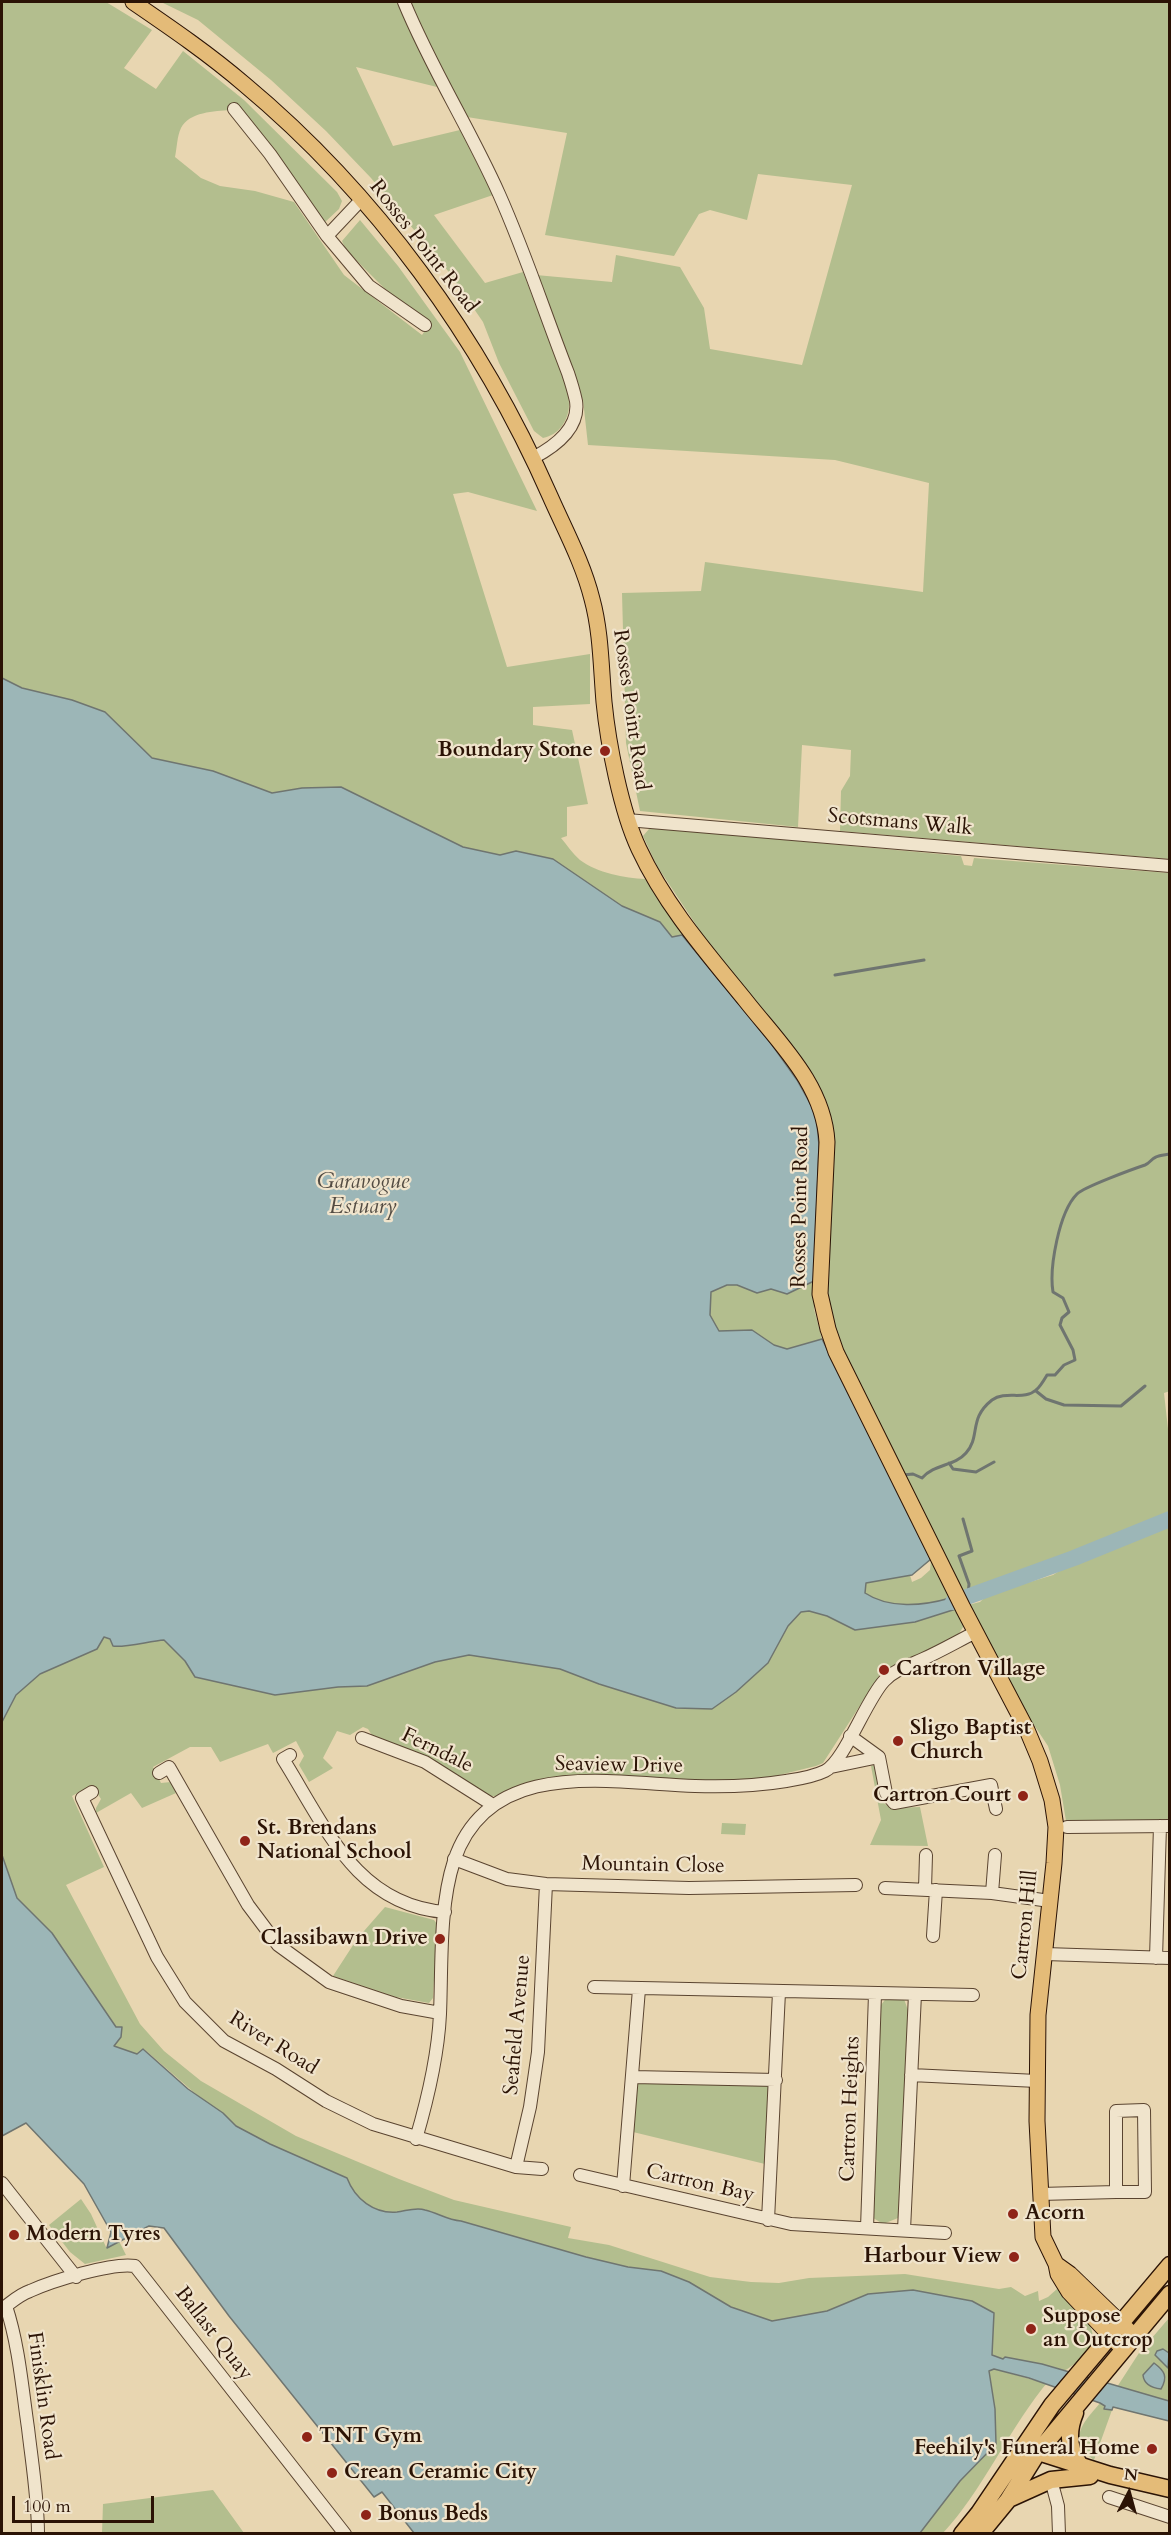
<!DOCTYPE html>
<html>
<head>
<meta charset="utf-8">
<style>
  body { margin:0 }
  #map { position:relative; width:1171px; height:2535px; overflow:hidden; background:#e8d6b1; font-family:Cardo,serif }
  canvas { display:block }
  .frame { position:absolute; inset:0; border:3px solid #2b1305; pointer-events:none }
  .north { position:absolute; left:1099px; top:2463px; width:60px; height:60px; -webkit-text-stroke:4px #f0e4cc; paint-order:stroke; rotate:6deg; font-size:16px; font-weight:700; line-height:24px; text-align:center; color:#2b1305 }
  .north::after { content:''; display:block; margin:auto; width:21px; height:27px; background:#2b1305; clip-path:polygon(50% 0,100% 100%,50% 72%,0 100%) }
  .scale { position:absolute; left:12px; top:2496px; width:142px; height:27px; box-sizing:border-box; border:3px solid #2b1305; border-top:0; padding-left:8px; font-size:18px; line-height:21px; white-space:nowrap; color:#2b1305; -webkit-text-stroke:4px #f0e4cc; paint-order:stroke }
</style>
</head>
<body>
<div id="map">
<canvas width="1171" height="2535"></canvas>
<div class="frame"></div>
<div class="north">N</div>
<div class="scale">100 m</div>
</div>
<script>
const ctx = document.querySelector('canvas').getContext('2d');
ctx.lineJoin = 'round';
function paint(path, color) {
  ctx.fillStyle = color;
  ctx.fill(path, 'evenodd');
}
function strokePath(path, color, width, dash) {
  ctx.strokeStyle = color;
  ctx.lineWidth = width;
  ctx.lineCap = dash ? 'butt' : 'round';
  ctx.setLineDash(dash || []);
  ctx.stroke(path);
}
function write(font, color, halo, rows, align = 'center') {
  ctx.font = font + ' Cardo,serif';
  ctx.lineWidth = 4.5;
  ctx.setLineDash([]);
  ctx.textBaseline = 'middle';
  ctx.strokeStyle = halo;
  ctx.fillStyle = color;
  for (const [text, x, y, turn = 0] of rows) {
    ctx.save();
    ctx.translate(x, y);
    ctx.rotate((+turn || 0) * Math.PI / 180);
    ctx.textAlign = isNaN(turn) ? turn : align;
    if (halo) ctx.strokeText(text, 0, 0);
    ctx.fillText(text, 0, 0);
    ctx.restore();
  }
}
const green = new Path2D(`
  M2,2h104l46,28 -28,38 32,21 27,-38 61,49 93,92 5,9 -3,8 -16,15 -58,-86 -29,-34 -6,6c-15,1 -41,2 -49,18 -4,8 -4,20 -6,29l26,21 19,8 35,5 39,11 50,73 78,60 9,-13 -42,-29 -43,-43 -4,-9 18,-21 38,46 62,86 77,159 -69,-19 -15,2 54,173 83,-13v50l-57,3v18l39,5 16,74 -21,3v29l-6,2c6,7 12,16 19,22 17,13 45,18 65,19l45,67 80,96 27,38 19,34 -2,195 8,30 143,285 -7,11 -77,38 -58,90 -7,3 -53,13 -48,2 -81,-5 -77,1 -24,5 -35,14h-8l-115,-56 -7,-11 -5,-2 -13,8 -13,-4 -14,27 10,10 -24,14 -10,-17 5,-9 -8,-15 -23,12 -5,-9 -48,18 -9,-15h-21l-37,20 8,16 10,-1 5,11 -34,15 -11,-15 -35,20v-5l5,-9 -9,-14 -20,11 32,71 -38,18 74,139 24,27 37,30 95,55 103,43 55,21 117,27 -3,11 41,7 101,32 41,5 28,1 30,-5 96,-4 94,15 12,-2 14,9 13,-5 1,10 9,-4 9,-8c15,6 41,37 35,54 -10,24 -36,28 -50,46 -36,46 -60,102 -99,144h-376l-362,-431 -61,-53 -7,5 -23,-8 -112,-110zM931,1560l-1,10 -9,8 -9,4 -2,-7zM1003,2359l34,22 -42,-12 -6,1z
  M161,2h237l39,85 -81,-20 37,79 67,-16 33,65 -59,20 51,68 38,-11c10,26 20,52 30,78 6,17 16,36 16,54 0,16 -10,31 -26,34l-9,-7 -35,-68 -16,-41 -35,-51 -77,-93 -45,-47 -55,-51 -73,-60z
  M409,2h760v857l-329,-28 1,-40 9,-15 1,-26 -49,-5 -4,82 -158,-16 -14,-68 -4,-150 79,-2 4,-29 218,30 6,-109 -94,-23 -247,-15 -5,-45 -47,-125 76,7 4,-27 64,12 24,41 6,41 92,16 50,-180 -94,-11 -11,46 -37,-10 -11,4 -25,42 -129,-21 22,-102 -100,-16 -24,-44z
  M656,828l305,28 3,9 8,1 2,-8 195,15 1,518 -6,2 6,54 -1,68 -98,43 -71,20 -5,4 -32,13 -124,-250 -12,-56 5,-159 -175,-264 -14,-30 6,-7z
  M1169,1524v296l-103,1 -6,-36 -12,-39 -16,-24 -64,-117 12,-3 7,-7 66,-20 14,-9z
  M874,1765l3,4 6,33 7,6 30,-1 8,39 -58,-1 11,-25 -10,-54z
  M722,1823l24,1 -1,11 -24,-1z
  M385,1907l49,13 3,4 -4,74 -4,5 -33,-6 -63,-21 24,-37z
  M887,1997l17,2 5,14 -11,205 -15,6 -13,-8 8,-207z
  M637,2083l133,1 -5,80 -132,-32z
  M81,2199l10,15 15,33 13,-6 7,14 -41,9 -15,-12 -21,-27z
  M1169,2318v83l-52,-14 22,-34z
  M1100,2403l5,3v3l7,1 -18,50 -13,-10c-7,-21 7,-32 19,-47z
  M213,2490l31,43h-142l1,-29z`);
const water = new Path2D(`
  M2,678l20,10 50,12 33,12 47,46 61,13 59,22 30,-5 39,-1 122,60 37,8 16,-4 37,8 69,47 38,16 12,15 10,-2 88,107 27,38 19,34 3,31 -5,136 -27,13 -16,-5 -14,4 -20,-8h-10l-16,7 -1,23 9,16 33,-1 22,15 13,4 35,-10 109,220 -19,16 -46,8 -1,10c24,16 58,13 85,5l6,11 -41,13 -60,8 -28,-14 -18,-5 -8,1 -13,14 -20,37 -32,29 -24,17 -36,-1 -77,-24 -39,-15 -91,-14 -34,7 -68,24 -29,1 -63,8 -80,-18 -10,-16 -21,-21c-14,1 -40,8 -51,6l-3,-7 -6,-2 -7,12 -57,25 -24,21 -14,27z
  M2,1855l15,43 35,35 64,94h6l-1,10 -7,9 23,8 6,-5 45,40 35,24 13,13 34,18 77,34c8,21 27,36 50,34 9,-1 19,-5 28,-2 13,3 22,10 36,11l125,36 42,10 33,4 28,11 42,25 41,14 55,-10 41,-17 45,-4 59,11 22,12 -2,42 11,4 2,-2 37,7 127,37v20l-56,-14 -1,3 -8,-1 1,-3 -5,-3 -71,-25 -35,-9 -5,2 6,38 1,35 -36,37 -40,52h-506l-32,-41 -8,5 -145,-181 -65,-88 -15,-2 -42,22 4,-16 -27,-48 -58,-61 -24,13z
  M1163,2349l6,4 -1,15 -13,-13 2,-4z
  M1154,2363c11,8 14,14 7,26 -9,-1 -17,-4 -18,-14z`);
const stream = new Path2D(`
  M835,975l89,-15
  M1036,1391l10,8 18,6 57,1 24,-20
  M949,1463l4,6 23,3 18,-10
  M903,1475l10,-1 9,4c12,-14 33,-12 44,-25 15,-17 2,-34 26,-53 14,-10 32,1 44,-10 4,-3 8,-10 11,-15h8l9,-10 11,-5 -2,-10 -13,-25 2,-7 7,-6 -6,-14 -10,-6c-4,-24 6,-80 24,-98 7,-7 56,-25 68,-29 5,-2 6,-6 11,-8 4,-2 9,-2 14,-3
  M963,1519l9,32 -13,5 10,28 -1,12`);
const river = new Path2D(`
  M953,1602l121,-44 96,-39`);
const minor = new Path2D(`
  M404,2c27,66 66,127 95,192 26,58 46,120 69,179 3,9 6,19 8,28 4,27 -22,46 -43,57
  M234,109l36,45 57,82
  M361,200l-34,36 42,50 56,39
  M627,820l543,46
  M850,1736l29,21 7,36 8,10 97,-18 5,24
  M362,1738l63,24 68,43
  M290,1755l-7,4c42,67 73,146 162,153
  M831,1767l48,-10
  M159,1773l10,-6 79,138 30,40 51,37 72,24 39,7
  M92,1792l-10,6 75,159 28,45 39,39 52,28 50,32 47,23 143,43 26,2
  M1067,1827l103,-1
  M454,1859l53,20 39,5 143,4 167,-3
  M885,1888l107,5 58,8
  M925,1889l1,-34
  M992,1893l3,-38
  M933,1936l3,-46
  M1045,1954l125,4
  M1156,1958l4,-132
  M594,1987l379,8
  M911,2075l126,6
  M633,2077l143,3
  M416,2139c12,-41 22,-82 24,-125 2,-47 -1,-107 14,-153 35,-105 156,-78 241,-75 30,1 61,0 91,-5 13,-2 27,-4 39,-10 19,-9 41,-71 59,-90 10,-11 26,-16 39,-22 18,-8 35,-18 53,-27
  M516,2167l14,-60 8,-55 8,-168
  M580,2175l211,49 154,9
  M2,2183l74,94
  M623,2186l16,-197
  M1040,2194l76,-2v-81l28,-1 1,82h-29
  M768,2220l11,-228
  M867,2228l8,-234
  M904,2230l11,-236
  M6,2306c8,-6 15,-12 24,-15 22,-10 83,-29 105,-25l210,268
  M6,2306c13,40 16,81 22,122 4,35 10,70 10,106
  M1051,2480l7,26 1,28
  M1109,2497l61,20`);
const major = new Path2D(`
  M133,2c38,26 76,52 111,82 132,110 237,255 306,412 15,34 33,67 42,103 9,33 9,68 12,103 4,41 17,109 35,147 26,56 68,104 107,152 33,42 78,84 81,141l-7,152 8,35 8,23 127,256 64,122 13,31 12,39 4,27 -2,36 -16,152 -1,106 6,116 13,27 2,10 11,18 54,57
  M1056,2264l14,10 59,57`);
const highway = new Path2D(`
  M1075,2413c-8,19 -7,36 5,52
  M1030,2447l8,5 72,23 60,14
  M1011,2498l40,-18 39,-4
  M962,2534l17,-21 73,-108 118,-140
  M980,2534l28,-34 30,-48 132,-158`);
const markers = [
  [605,751,6,"#8f2418"],
  [884,1670,6,"#8f2418"],
  [898,1741,6,"#8f2418"],
  [1023,1796,6,"#8f2418"],
  [245,1841,6,"#8f2418"],
  [440,1939,6,"#8f2418"],
  [1013,2214,6,"#8f2418"],
  [14,2235,6,"#8f2418"],
  [1014,2257,6,"#8f2418"],
  [1031,2329,6,"#8f2418"],
  [307,2437,6,"#8f2418"],
  [1152,2449,6,"#8f2418"],
  [332,2473,6,"#8f2418"],
  [366,2515,6,"#8f2418"]
];
const streetNames = [
  ["Rosses Point Road",423,247,52],
  ["Rosses Point Road",630,710,82],
  ["Scotsmans Walk",900,823,5],
  ["Rosses Point Road",801,1207,-89],
  ["Ferndale",437,1751,26],
  ["Seaview Drive",619,1766,1],
  ["Mountain Close",653,1866,1],
  ["Cartron Hill",1026,1925,-84],
  ["Seafield Avenue",518,2025,-85],
  ["River Road",273,2044,32],
  ["Cartron Heights",851,2109,-88],
  ["Cartron Bay",700,2184,13],
  ["Ballast Quay",213,2334,52],
  ["Finisklin Road",42,2396,82]
];
const poiNames = [
  ["Boundary Stone",593,751,"right"],
  ["Cartron Village",896,1670],
  ["Sligo Baptist",910,1729],
  ["Church",910,1753],
  ["Cartron Court",1011,1796,"right"],
  ["St. Brendans",257,1829],
  ["National School",257,1853],
  ["Classibawn Drive",428,1939,"right"],
  ["Acorn",1025,2214],
  ["Modern Tyres",26,2235],
  ["Harbour View",1002,2257,"right"],
  ["Suppose",1043,2317],
  ["an Outcrop",1043,2341],
  ["TNT Gym",319,2437],
  ["Feehily's Funeral Home",1140,2449,"right"],
  ["Crean Ceramic City",344,2473],
  ["Bonus Beds",378,2515]
];
const waterNames = [
  ["Garavogue",363,1183],
  ["Estuary",363,1208]
];
paint(green, '#b3be8e');
paint(water, '#9cb6b7');
strokePath(water, '#6f7570', 1.5);
strokePath(stream, '#6f7570', 3);
strokePath(river, '#9cb6b7', 16);
strokePath(minor, '#5a4430', 14);
strokePath(major, '#2b1305', 17);
strokePath(highway, '#2b1305', 19);
strokePath(minor, '#f0e4cc', 12);
strokePath(major, '#e4bb78', 15);
strokePath(highway, '#e4bb78', 16);
for (const [x, y, r, color] of markers) {
  const dot = new Path2D();
  dot.arc(x, y, r, 0, 2 * Math.PI);
  ctx.fillStyle = color;
  ctx.fill(dot);
  strokePath(dot, '#f0e4cc', 2);
}
write('21px', '#2b1305', '#f0e4cc', streetNames);
write('bold 21px', '#2b1305', '#f0e4cc', poiNames, 'left');
write('italic 22px', '#534c43', '#f0e4cc', waterNames);
</script>
</body>
</html>
